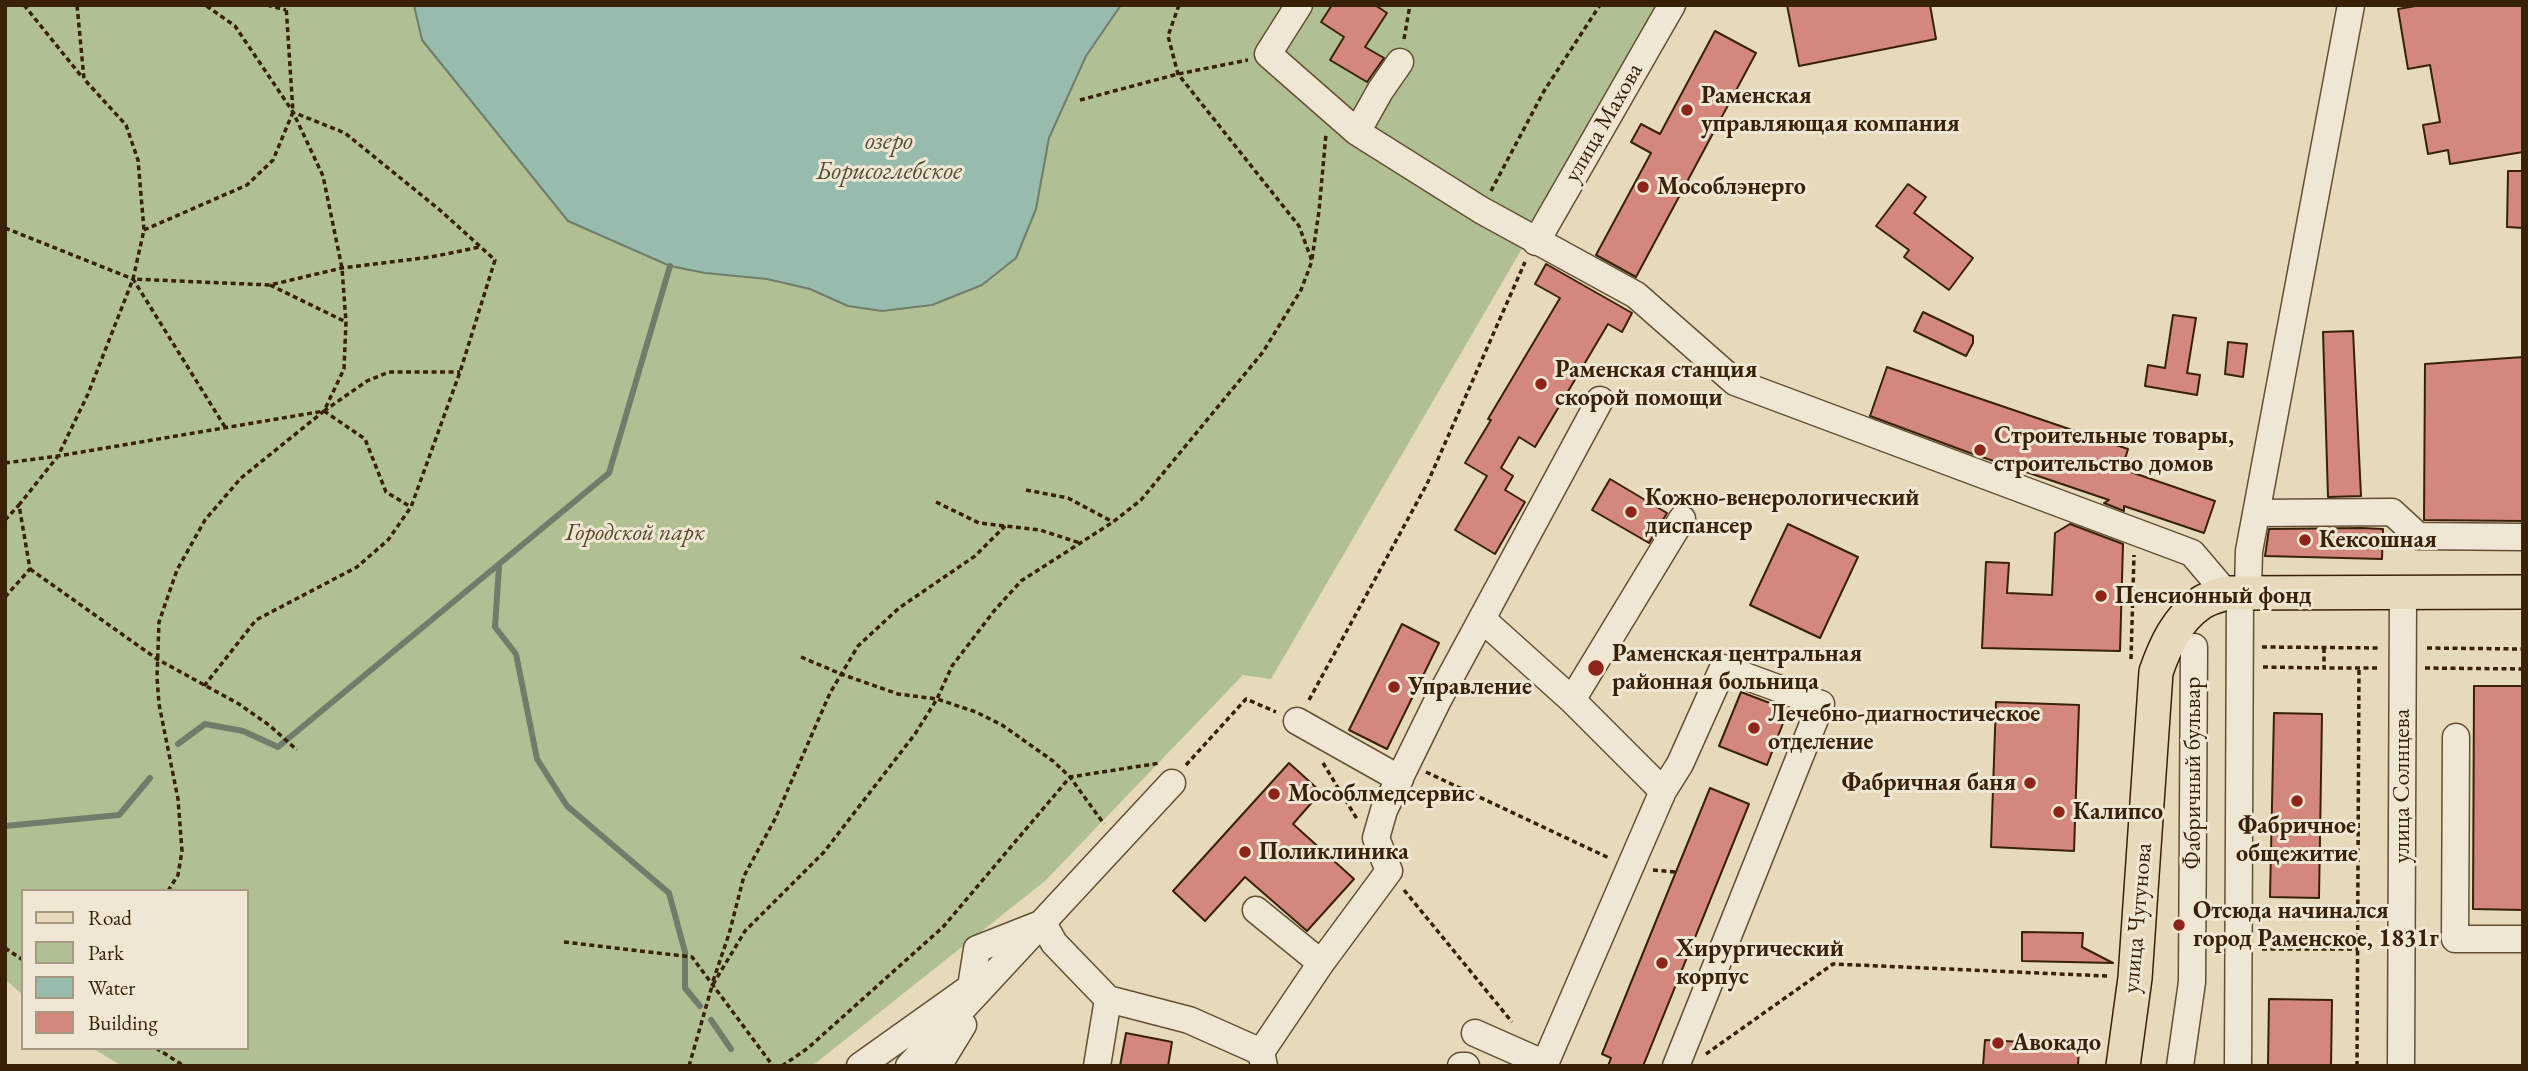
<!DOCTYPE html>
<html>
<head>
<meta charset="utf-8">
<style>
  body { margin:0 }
  #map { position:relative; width:2528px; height:1071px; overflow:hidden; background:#e6dabb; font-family:"EB Garamond",serif }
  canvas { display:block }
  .frame { position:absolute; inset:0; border:7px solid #392107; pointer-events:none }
  .legend { position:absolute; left:21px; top:889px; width:228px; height:161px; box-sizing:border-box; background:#efe7d3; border:2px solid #a69881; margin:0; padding:9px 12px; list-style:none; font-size:21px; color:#392107 }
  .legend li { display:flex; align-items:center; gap:14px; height:35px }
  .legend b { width:35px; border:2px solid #a69881 }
</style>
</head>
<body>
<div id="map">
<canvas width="2528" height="1071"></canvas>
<div class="frame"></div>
<ul class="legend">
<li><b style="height:9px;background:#e6dabb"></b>Road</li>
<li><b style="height:19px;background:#b1c093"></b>Park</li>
<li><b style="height:19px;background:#97bbac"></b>Water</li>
<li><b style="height:19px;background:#d4887d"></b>Building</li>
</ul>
</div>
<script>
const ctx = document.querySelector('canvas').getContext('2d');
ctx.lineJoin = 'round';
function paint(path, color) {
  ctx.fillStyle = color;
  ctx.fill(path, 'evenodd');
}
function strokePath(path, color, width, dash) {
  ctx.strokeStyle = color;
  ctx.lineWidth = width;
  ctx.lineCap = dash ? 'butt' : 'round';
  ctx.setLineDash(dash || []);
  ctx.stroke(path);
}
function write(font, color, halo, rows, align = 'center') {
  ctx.font = font + ' "EB Garamond",serif';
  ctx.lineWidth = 6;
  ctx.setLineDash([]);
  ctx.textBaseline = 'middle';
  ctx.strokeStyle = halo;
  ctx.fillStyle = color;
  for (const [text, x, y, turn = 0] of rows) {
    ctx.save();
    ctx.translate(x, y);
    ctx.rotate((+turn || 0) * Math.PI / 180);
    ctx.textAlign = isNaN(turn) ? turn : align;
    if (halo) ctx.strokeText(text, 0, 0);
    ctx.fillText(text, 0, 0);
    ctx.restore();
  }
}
const green = new Path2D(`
  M5,5h1659l-393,674 -28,-4 -198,206 -233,185h-690l-30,-18h155v-157h-224v104l-18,-16z`);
const water = new Path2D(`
  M414,5h707l-35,51 -37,82 -13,71 -20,49 -34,27 -50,20 -50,6 -34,-5 -38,-17 -43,-10 -62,-6 -35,-7 -102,-45 -146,-181z`);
const stream = new Path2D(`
  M499,567l-4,60 21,27 21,105 30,47 102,87 16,59v36l15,18
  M178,744l27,-20 38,7 35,16 331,-274 61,-207
  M5,826l114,-11 31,-37
  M711,1020l20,29`);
const building = new Path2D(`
  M1332,5h43l12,8 -22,34 19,11 -17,24 -37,-22 14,-23 -23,-15z
  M1787,5h143l6,34 -137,27z
  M2421,5h102v147l-73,12 -2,-14 -20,4 -5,-29 17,-3 -10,-57 -22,4 -10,-60z
  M1715,31l41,22 -120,224 -40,-22 55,-102 -20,-11 10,-18 19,10z
  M2508,171h15v57l-16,-1z
  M1908,184l18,13 -12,16 59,45 -24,32 -45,-33 5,-7 -33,-24z
  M1546,264l86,49 -10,19 -14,-8 -73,123 -16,-10 -18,31 12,8 -8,14 20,12 -30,52 -40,-24 32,-54 -22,-13 26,-43 -3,-1 72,-121 -25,-14z
  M1923,312l50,24v7l-7,13 -52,-25z
  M2173,315l23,3 -9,55 13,2 -3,20 -52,-9 3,-21 17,3z
  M2353,331l8,165 -33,1 -5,-165z
  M2228,342l19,2 -4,33 -18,-3z
  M2523,357v164l-99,-1 1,-156z
  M1887,367l241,82 -6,20 93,32 -11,32 -80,-27v5l-20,-8 5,-3 -139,-47 -100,-37z
  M1610,479l57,34 -18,30 -57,-33z
  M1788,524l70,33 -38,81 -70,-33z
  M2070,524l53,20 -3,107 -138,-3 4,-86 23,1 -2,30 45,2 3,-62z
  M2362,528l21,1 -1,30 -117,-3 4,-27z
  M1402,624l37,19 -52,106 -38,-19z
  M2474,686h49v224l-50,-1z
  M1741,692l47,18 -21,55 -48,-19z
  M1996,702l83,3 -5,146 -83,-4z
  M2274,713l48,1 -3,184 -49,-1z
  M1289,763l32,29 -28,32 61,55 -47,52 -62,-54 -40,44 -32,-30z
  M1710,788l39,16 -106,262h-35l3,-8 -9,-4z
  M2022,932l61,1 -1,14 31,16 -91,-2z
  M2269,999l63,1 -1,66h-63z
  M1126,1033l46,9 -4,24h-48z
  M1985,1040l94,5 -1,21h-95z`);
const path = new Path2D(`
  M24,5l58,72
  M267,5l19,5
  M1404,39l6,-34
  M1080,100l98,-26 70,-14
  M1491,191l53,-100 56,-86
  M5,228l128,51
  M144,230l103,-45 26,-25 20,-48 -7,-107
  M1312,259l7,-48 7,-77
  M270,285l76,37
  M324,411l41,28 21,53 25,15
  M225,427l-92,-148 137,6 72,-17 89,-11 49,-10
  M5,463l53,-7 266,-45 43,-30 22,-9h71
  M1026,490l42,8 45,24
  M936,502l43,21 61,7 40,13
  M5,520l14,-15
  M30,569l127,90 82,45 30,21 28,25
  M5,597l25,-28 -11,-64 39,-49 30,-62 45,-115 11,-49 -6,-70 -12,-35 -42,-46 -7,-74
  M2262,647l119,1
  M2324,648v20h55
  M2427,648l96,1
  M801,657l40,17 57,20 39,5 39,13 26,13 51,36 17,16 34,47
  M2131,659l3,-104
  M2263,667l61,1
  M2425,668l98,1
  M204,686l52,-66 101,-53 31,-27 23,-33 49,-135 35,-112 -54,-49 -96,-78 -50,-20
  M1309,700l118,-216 98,-222
  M1323,763l34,56
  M1186,765l60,-66 30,13
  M1426,772l183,86
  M1653,870l23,2
  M1404,890l108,132
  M168,891l10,-16 4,-24 -4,-52 -19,-95 -2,-27 2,-55 18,-52 28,-50 36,-42 83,-67 20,-42 2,-47 -4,-54 -19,-92 -30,-64 -58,-86 -30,-21
  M564,942l128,15 81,109
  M5,948l18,12
  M2262,949h96
  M713,981l16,-47 15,-58 31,-57 55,-126 28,-47 41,-38 76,-52 30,-30
  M156,1048l28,18
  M1706,1054l127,-90 274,12
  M689,1066l23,-80 33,-55 79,-79 91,-118 22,-35 15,-33 42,-55 27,-30 92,-59 28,-22 122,-148 38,-62 11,-29 -13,-35 -121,-152 -10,-38 11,-31
  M782,1066l26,-18 135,-121 127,-150 90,-14
  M2357,1066l2,-398`);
const minor = new Path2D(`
  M1299,5l-31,49 89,78 124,78 155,85 99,87 457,171 34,40
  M1357,132l23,-41 20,-29
  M1536,242l136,-237
  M2256,513l136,-1 26,24 105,1
  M2248,591l1,-40 102,-546
  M1482,619l90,81 91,91
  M1572,700l110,-181
  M1297,721l103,58
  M2456,737l-1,202h68
  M1256,910l65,53
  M1475,1033l70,31
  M1261,1052l60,-89 68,-92 -13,-33 8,-28 54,-110 162,-300
  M860,1066l111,-79 6,-38 66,-26 11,20 54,56 81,21 72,32 3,14
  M909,1066l263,-283
  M938,1066l25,-41
  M1097,1066l11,-67
  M1461,1066h5
  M1544,1066l119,-275 17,-27 43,-96 98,36 -145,362
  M2180,1066l12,-84 2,-335
  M2238,1066l2,-474
  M2401,1066l2,-475`);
const major = new Path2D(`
  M2123,1066l12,-88 21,-306c9,-26 21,-53 45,-69 7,-5 17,-7 25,-10l297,-1`);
const markers = [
  [1687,110,7,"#8f2418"],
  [1643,187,7,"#8f2418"],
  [1541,384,7,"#8f2418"],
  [1980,450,7,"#8f2418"],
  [1631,512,7,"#8f2418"],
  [2305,540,7,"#8f2418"],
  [2101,596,7,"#8f2418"],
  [1596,668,9,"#8f2418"],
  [1394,687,7,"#8f2418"],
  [1754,728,7,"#8f2418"],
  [2030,783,7,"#8f2418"],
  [1274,794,7,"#8f2418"],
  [2297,801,7,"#8f2418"],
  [2059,812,7,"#8f2418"],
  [1245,852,7,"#8f2418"],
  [2179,925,7,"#8f2418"],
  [1662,963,7,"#8f2418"],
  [1998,1043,7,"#8f2418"]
];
const poiNames = [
  ["Раменская",1701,96],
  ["управляющая компания",1701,124],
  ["Мособлэнерго",1657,187],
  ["Раменская станция",1555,370],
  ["скорой помощи",1555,398],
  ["Строительные товары,",1994,436],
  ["строительство домов",1994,464],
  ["Кожно-венерологический",1645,498],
  ["диспансер",1645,526],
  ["Кексошная",2319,540],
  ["Пенсионный фонд",2115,596],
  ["Раменская центральная",1612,654],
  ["районная больница",1612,682],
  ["Управление",1408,687],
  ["Лечебно-диагностическое",1768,714],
  ["отделение",1768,742],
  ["Фабричная баня",2016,783,"right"],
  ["Мособлмедсервис",1288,794],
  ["Калипсо",2073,812],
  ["Фабричное",2297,826,"center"],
  ["общежитие",2297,854,"center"],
  ["Поликлиника",1259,852],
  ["Отсюда начинался",2193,911],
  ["город Раменское, 1831г",2193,939],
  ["Хирургический",1676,949],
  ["корпус",1676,977],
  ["Авокадо",2012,1043]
];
const streetNames = [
  ["улица Махова",1604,123,-60],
  ["Фабричный бульвар",2193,773,-90],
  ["улица Солнцева",2402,786,-90],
  ["улица Чугунова",2138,918,-85]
];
const parkNames = [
  ["Городской парк",635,533]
];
const waterNames = [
  ["озеро",889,142],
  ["Борисоглебское",889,172]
];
paint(green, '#b1c093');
paint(water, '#97bbac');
strokePath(water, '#717d6a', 2);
strokePath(stream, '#717d6a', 6);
paint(building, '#d4887d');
strokePath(building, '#392107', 2);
strokePath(minor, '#644f34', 29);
strokePath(major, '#392107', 36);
strokePath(path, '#392107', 3.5, [5, 3.5]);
strokePath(minor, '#efe7d3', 26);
strokePath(major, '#e6dabb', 33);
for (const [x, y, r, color] of markers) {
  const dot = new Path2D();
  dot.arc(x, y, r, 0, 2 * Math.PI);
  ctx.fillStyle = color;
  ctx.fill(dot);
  strokePath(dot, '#efe7d3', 2.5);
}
write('bold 24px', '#392107', '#efe7d3', poiNames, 'left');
write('24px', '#392107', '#efe7d3', streetNames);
write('italic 24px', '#57492a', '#efe7d3', parkNames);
write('italic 26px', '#554f39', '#efe7d3', waterNames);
</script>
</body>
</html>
